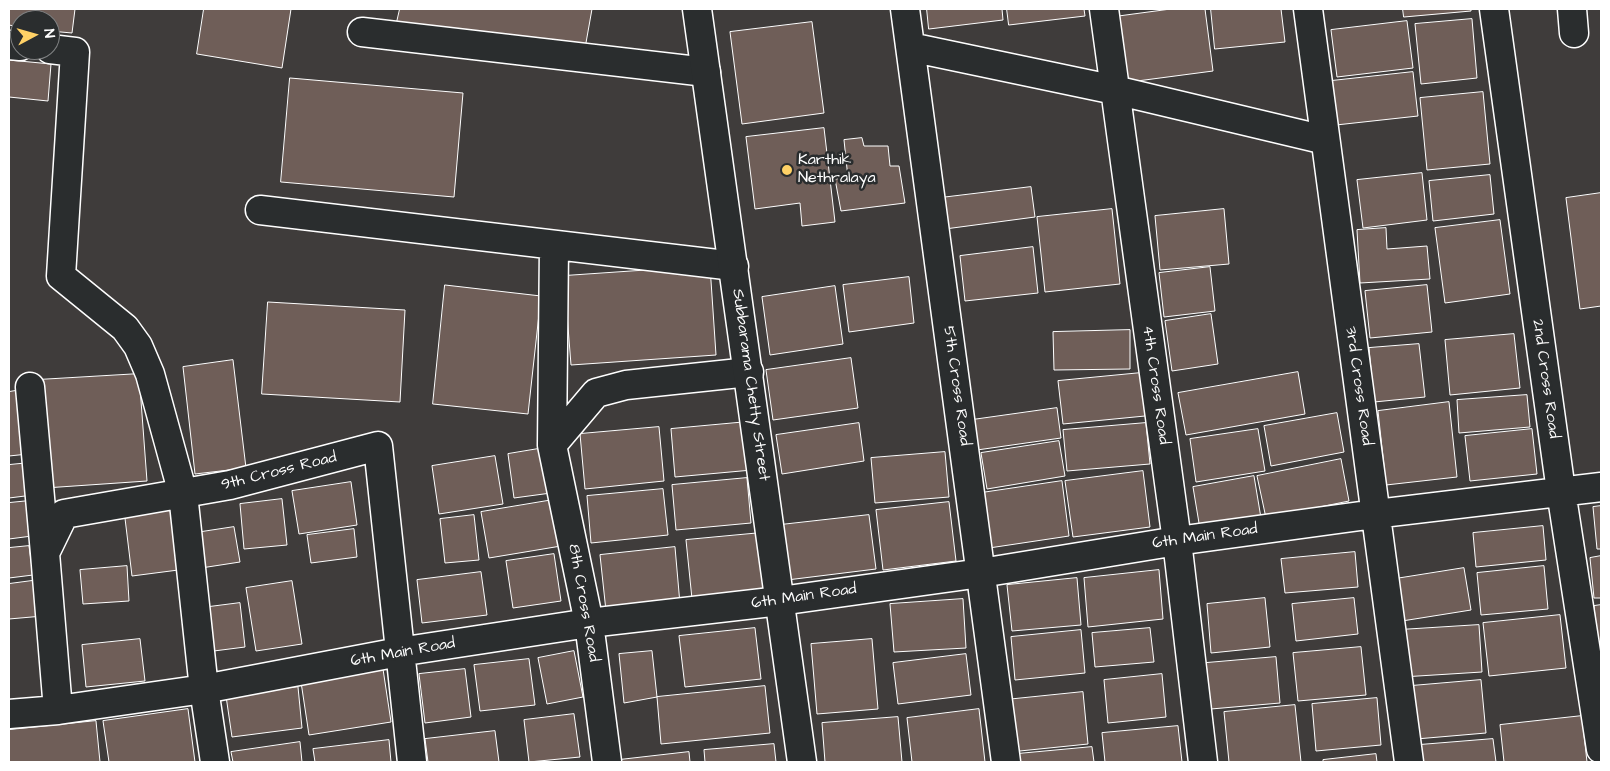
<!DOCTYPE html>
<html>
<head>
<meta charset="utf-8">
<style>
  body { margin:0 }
  #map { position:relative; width:1610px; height:771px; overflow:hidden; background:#3f3c3b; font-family:"Architects Daughter",sans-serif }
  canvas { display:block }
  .frame { position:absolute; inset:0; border:10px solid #fff; pointer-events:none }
  .north { position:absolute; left:10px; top:10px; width:50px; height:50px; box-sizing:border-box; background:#2a2d2e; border:1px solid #7f8182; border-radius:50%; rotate:84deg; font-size:14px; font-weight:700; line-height:20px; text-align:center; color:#fff }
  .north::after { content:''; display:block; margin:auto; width:18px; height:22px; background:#ffd166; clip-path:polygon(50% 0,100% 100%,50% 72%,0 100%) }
</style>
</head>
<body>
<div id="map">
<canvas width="1610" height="771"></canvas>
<div class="frame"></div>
<div class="north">N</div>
</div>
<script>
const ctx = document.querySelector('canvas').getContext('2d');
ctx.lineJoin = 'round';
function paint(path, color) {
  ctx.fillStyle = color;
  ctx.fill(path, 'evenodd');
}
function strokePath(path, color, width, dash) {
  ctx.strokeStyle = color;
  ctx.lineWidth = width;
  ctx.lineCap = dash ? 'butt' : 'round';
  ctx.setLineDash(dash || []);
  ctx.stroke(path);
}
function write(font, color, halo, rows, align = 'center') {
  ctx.font = font + ' "Architects Daughter",sans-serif';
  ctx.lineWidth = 5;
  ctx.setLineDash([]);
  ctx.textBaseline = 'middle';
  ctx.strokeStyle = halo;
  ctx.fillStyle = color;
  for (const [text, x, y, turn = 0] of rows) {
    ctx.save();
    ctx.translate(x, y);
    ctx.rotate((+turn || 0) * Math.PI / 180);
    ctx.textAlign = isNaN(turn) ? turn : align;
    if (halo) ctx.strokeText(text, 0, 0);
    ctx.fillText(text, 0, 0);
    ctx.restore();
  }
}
const building = new Path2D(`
  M9,9h66l-3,24 -22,-2v-11h-30v7l-11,-2z
  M204,9h87l-9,59 -85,-14z
  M400,9h192l-8,45 -187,-32z
  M927,9h75l1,11 -74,9z
  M1007,9h77l1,7 -76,9z
  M1171,9h34l8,62 -91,12 -8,-66z
  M1211,9h70l4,33 -70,7z
  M1403,9h68v2l-67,6z
  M1472,19l5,59 -56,6 -6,-60z
  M1407,21l6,47 -76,9 -6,-47z
  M812,22l12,91 -82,11 -12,-92z
  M9,60l42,4 -3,37 -39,-4z
  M1413,72l5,44 -82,9 -5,-44z
  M290,78l173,15 -9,104 -173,-15z
  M1483,92l7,72 -63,6 -7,-72z
  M824,128l11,94 -33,4 -2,-23 -45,6 -9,-72z
  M862,138l2,8h24l2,20h9l6,37 -64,8 -6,-32 13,-1 -4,-38z
  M1422,173l5,47 -64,8 -6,-48z
  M1490,175l4,39 -61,7 -4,-40z
  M1031,187l4,30 -90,12 -5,-31z
  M1601,193v113l-21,3 -14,-111z
  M1112,209l8,75 -75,8 -8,-75z
  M1224,209l5,55 -69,6 -5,-54z
  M1500,220l10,74 -65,9 -10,-75z
  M1386,228l1,21 40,-3 3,33 -70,4 -3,-53z
  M1033,247l5,46 -73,8 -5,-45z
  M710,266l6,89 -145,10 -7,-89z
  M1210,267l5,44 -51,6 -5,-44z
  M909,277l5,46 -65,9 -6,-47z
  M445,285l96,11 -13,118 -95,-10z
  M1427,285l5,47 -62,6 -5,-47z
  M835,286l8,58 -73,11 -8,-58z
  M268,302l137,8 -5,92 -138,-8z
  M1211,314l7,50 -46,7 -7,-50z
  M1130,330v39l-76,1 -1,-38z
  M1514,334l6,54 -70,7 -5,-55z
  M1419,344l6,53 -51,5 -5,-54z
  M851,358l7,50 -85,12 -7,-50z
  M233,360l13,108 -51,6 -12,-107z
  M1298,372l7,42 -119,21 -8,-42z
  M1141,373l4,43 -82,8 -5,-43z
  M139,374l8,107 -102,7 -8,-108z
  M21,390l7,64 -19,2v-64z
  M1527,395l3,32 -71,6 -2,-33z
  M1449,402l8,75 -71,8 -8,-74z
  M1057,408l4,30 -84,12 -5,-30z
  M1337,413l7,39 -73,14 -7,-40z
  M747,422l5,48 -77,7 -4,-48z
  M859,423l5,38 -82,13 -6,-39z
  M1146,423l4,41 -83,7 -4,-41z
  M659,427l5,54 -79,8 -5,-55z
  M1258,429l7,42 -69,11 -6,-43z
  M1532,429l5,45 -67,7 -5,-45z
  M1059,441l6,35 -78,13 -6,-36z
  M544,448l7,45 -37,5 -6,-44z
  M945,452l4,45 -74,6 -4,-45z
  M495,456l8,48 -64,10 -7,-48z
  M1341,459l8,42 -83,17 -9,-42z
  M29,463l4,32 -24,3v-33z
  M1143,471l7,56 -77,10 -8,-56z
  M1254,476l7,42 -61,11 -7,-42z
  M747,478l4,45 -75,7 -4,-45z
  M1062,481l7,55 -80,12 -8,-55z
  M351,482l6,43 -58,9 -7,-43z
  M663,489l5,46 -77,8 -4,-47z
  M282,499l5,46 -43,4 -4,-45z
  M553,500l8,46 -72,12 -8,-46z
  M29,501l3,35 -23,3v-36z
  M949,502l7,59 -73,9 -7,-60z
  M178,503l8,66 -54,7 -8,-66z
  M1601,506v43h-4l-4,-42z
  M474,515l5,45 -34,3 -5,-44z
  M869,515l7,54 -89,11 -7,-55z
  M1543,526l3,34 -70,7 -3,-34z
  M234,527l6,35 -39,6 -6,-35z
  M354,529l3,28 -46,6 -4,-28z
  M761,533l5,59 -74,7 -6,-59z
  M29,546l4,29 -24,3v-30z
  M675,547l5,57 -74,7 -6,-56z
  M1355,552l3,35 -73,6 -4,-34z
  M554,554l7,47 -48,7 -7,-47z
  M1601,556v42h-7l-4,-40z
  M127,566l2,35 -46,3 -3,-34z
  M1544,566l4,43 -67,6 -4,-42z
  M1464,568l7,42 -69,11 -7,-42z
  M1159,570l4,49 -75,8 -4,-49z
  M481,572l6,43 -65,8 -5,-43z
  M1077,578l4,47 -69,6 -5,-46z
  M39,580l4,36 -34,3v-35z
  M292,581l10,63 -46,7 -10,-63z
  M1265,598l5,49 -59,6 -4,-49z
  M1354,598l4,36 -62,7 -4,-37z
  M963,599l3,49 -72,4 -4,-48z
  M240,603l5,44 -39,5 -5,-44z
  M1601,605v47h-3l-4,-46z
  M1560,615l6,53 -77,8 -6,-53z
  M1479,625l3,47 -80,5 -3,-47z
  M755,628l6,51 -76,8 -6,-51z
  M1150,628l4,34 -59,5 -3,-34z
  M1081,630l4,43 -70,7 -4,-43z
  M140,639l5,42 -59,6 -4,-42z
  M872,639l6,70 -61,5 -6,-70z
  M1361,647l5,48 -68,6 -5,-48z
  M574,651l9,46 -36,7 -9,-46z
  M652,651l5,46 -33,6 -5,-49z
  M966,654l5,41 -73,9 -5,-41z
  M1276,657l4,46 -69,6 -5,-46z
  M529,659l6,46 -55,6 -6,-46z
  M383,669l8,53 -82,13 -8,-53z
  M465,669l6,48 -46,6 -6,-49z
  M1162,674l4,43 -58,6 -4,-43z
  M1481,680l5,53 -70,6 -5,-53z
  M765,686l5,47 -109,11 -4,-47z
  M298,687l4,41 -70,9 -6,-41z
  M1083,692l5,52 -78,8 -5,-52z
  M1377,698l4,47 -65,6 -4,-47z
  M1295,705l6,57h-72l-5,-50z
  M188,709l7,53h-86l-6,-41z
  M979,709l6,53h-73l-5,-44z
  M574,714l6,43 -51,5 -5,-42z
  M1582,716l5,46h-83l-4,-37z
  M898,717l4,45h-77l-3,-39z
  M96,721l4,41h-91v-32z
  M1178,726l4,36h-77l-3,-29z
  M495,731l4,31h-71l-3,-23z
  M1493,739l3,23h-75l-2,-17z
  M389,740l2,22h-76l-2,-13z
  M300,742l2,20h-69l-2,-10z
  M774,744l2,18h-71l-1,-12z
  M1092,747l2,15h-77v-8z
  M689,752l1,10h-71v-2z
  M1376,754l1,8h-54v-2z`);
const minor = new Path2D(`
  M905,9l101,753
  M1104,9l73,532 26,221
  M1308,9l101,753
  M1494,9l67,482 40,258
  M1572,9l2,24
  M362,32l344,40
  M9,45l11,1
  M910,47l205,43 210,50
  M50,49l25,3 -14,224 64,52 13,18 12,28 33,120 21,195 11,73
  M260,210l474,56
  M554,245l-2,200 37,178 18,139
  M30,387l15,166
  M552,445l44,-52 30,-8 123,-13
  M58,710l-13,-157 19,-39 166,-29 148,-39 34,316
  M9,714l49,-4 146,-21 195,-37 190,-29 191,-22 201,-28 196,-32 198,-27 226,-27`);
const major = new Path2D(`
  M697,9l105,753`);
const markers = [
  [787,170,6,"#ffd166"]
];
const poiNames = [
  ["Karthik",798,161],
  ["Nethralaya",798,179]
];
const streetNames = [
  ["2nd Cross Road",1545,379,82],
  ["Subbarama Chetty Street",750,385,82],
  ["4th Cross Road",1155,385,82],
  ["5th Cross Road",956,386,82],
  ["3rd Cross Road",1358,386,82],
  ["9th Cross Road",279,472,-14],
  ["6th Main Road",1205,537,-8],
  ["6th Main Road",804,597,-8],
  ["8th Cross Road",583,603,80],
  ["6th Main Road",403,653,-10]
];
paint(building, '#6f5e58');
strokePath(building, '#fff', 1);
strokePath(minor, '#fff', 31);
strokePath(major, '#fff', 31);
strokePath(minor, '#2a2d2e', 28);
strokePath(major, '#2a2d2e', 28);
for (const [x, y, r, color] of markers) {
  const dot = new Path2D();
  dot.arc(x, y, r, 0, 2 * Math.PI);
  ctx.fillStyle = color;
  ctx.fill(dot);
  strokePath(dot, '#2a2d2e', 2);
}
write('16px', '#fff', '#2a2d2e', poiNames, 'left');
write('16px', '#fff', '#2a2d2e', streetNames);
</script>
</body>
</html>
